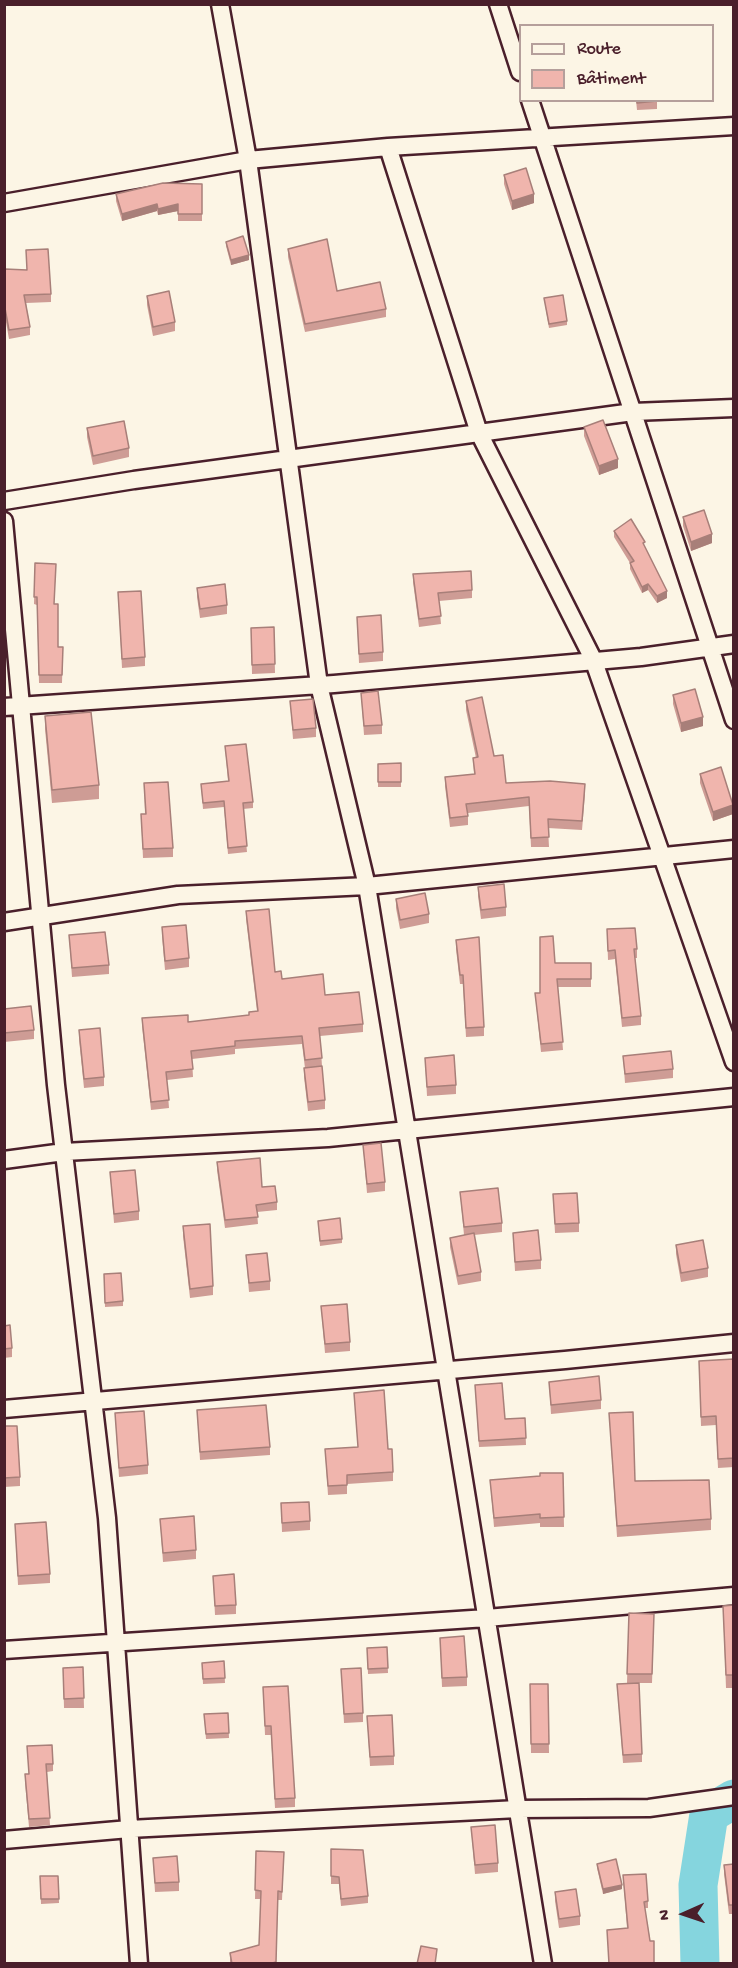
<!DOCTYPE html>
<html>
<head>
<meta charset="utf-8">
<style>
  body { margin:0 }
  #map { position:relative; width:738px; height:1968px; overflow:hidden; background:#fcf5e5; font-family:"Gochi Hand",sans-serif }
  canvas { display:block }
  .frame { position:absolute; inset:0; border:6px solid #4a1f2b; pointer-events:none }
  .legend { position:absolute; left:519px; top:24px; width:195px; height:78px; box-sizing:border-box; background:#fcf5e5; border:2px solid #b59f9b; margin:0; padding:8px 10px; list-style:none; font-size:18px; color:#4a1f2b }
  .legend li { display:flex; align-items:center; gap:12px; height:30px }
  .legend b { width:30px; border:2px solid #b59f9b }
  .north { position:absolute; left:654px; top:1884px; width:60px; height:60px; -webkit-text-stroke:4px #fcf5e5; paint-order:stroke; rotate:267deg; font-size:16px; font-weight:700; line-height:24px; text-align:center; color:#4a1f2b }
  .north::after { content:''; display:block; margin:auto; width:21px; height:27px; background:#4a1f2b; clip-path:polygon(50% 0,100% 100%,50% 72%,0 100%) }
</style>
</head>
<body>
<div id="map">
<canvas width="738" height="1968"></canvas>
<div class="frame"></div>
<ul class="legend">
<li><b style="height:8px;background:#fcf5e5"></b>Route</li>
<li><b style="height:16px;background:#f0b5ad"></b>Bâtiment</li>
</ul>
<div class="north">N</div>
</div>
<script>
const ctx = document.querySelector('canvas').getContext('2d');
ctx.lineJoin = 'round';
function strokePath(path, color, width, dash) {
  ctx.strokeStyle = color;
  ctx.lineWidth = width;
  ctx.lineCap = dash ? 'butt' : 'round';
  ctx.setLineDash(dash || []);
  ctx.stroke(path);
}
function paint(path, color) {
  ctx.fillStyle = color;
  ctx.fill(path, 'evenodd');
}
const river = new Path2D(`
  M700,1964l-2,-79 11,-71 25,-15`);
const minor = new Path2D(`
  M220,4l28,156 71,525 48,201 176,1078
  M498,4l22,68
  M530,100l204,620
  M388,147l91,286 114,226 141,403
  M4,203l244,-43 140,-13 346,-21
  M4,501l130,-21 499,-68 101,-4
  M4,521l52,564 51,433 32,446
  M4,707l330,-23 307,-27 93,-13
  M4,922l174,-27 189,-9 367,-37
  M4,1160l60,-8 264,-14 406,-41
  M4,1409l561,-49 169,-17
  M4,1650l483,-32 247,-22
  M4,1840l125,-11 389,-20 131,-1 85,-12`);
const wall = new Path2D(`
  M636,100h21v9l-20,1z
  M504,175l30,28 -22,7 -8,-26z
  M202,184v37h-24v-10l-20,4 -1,-4 -35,10 -6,-20v-7z
  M226,242l23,18 -18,5 -5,-19z
  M288,249l49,42 49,18v8l-81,15 -17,-75z
  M4,286l47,8v8l-25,1 4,24v8l-21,4 -5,-28z
  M147,296l28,26v9l-22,5 -6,-31z
  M544,298l23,23v4l-18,3z
  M584,427l34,41 -19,7 -15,-39z
  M87,428l42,20v9l-36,8 -6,-28z
  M683,517l29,26 -21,8 -8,-25z
  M614,531l31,16 22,51 -10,5 -9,-13 -6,3 -12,-24v-6l-16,-26z
  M35,563l19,41 4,43h5l-1,36h-23l-2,-78 -3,-1z
  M413,574l59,16v8l-33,3 2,23 -22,3 -6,-45z
  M197,588l30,17v9l-27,4 -3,-21z
  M118,592l27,65v9l-23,2z
  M357,617l26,35v9l-24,2z
  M274,627l1,46 -23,1 -1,-46z
  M361,693l21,32v9l-18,1z
  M673,695l30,31 -22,6 -8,-28z
  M290,701l26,27v9l-23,2z
  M466,701l28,55 12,27 79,11 -3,36 -34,-2 1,19h-18l-2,-41 -61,7v12l-18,2 -5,-41v-9l29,-3 -1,-16h3l-10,-48z
  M45,716l54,69v14l-47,4 -7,-74z
  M225,746l28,56v6l-10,1 4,43 -19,2 -4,-47 -21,2 -2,-25 27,-3z
  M401,763v24h-23v-23z
  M700,774l33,40 -20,7 -13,-38z
  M144,783l29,65v9l-30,1 -2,-44h4z
  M478,887l28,20v9l-25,3 -3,-23z
  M396,899l33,15v9l-29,6 -4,-21z
  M246,911l29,61 7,7 43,16 38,29v8l-43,4 2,30 -17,2 -3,-24 -67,5v5l-43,5 1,18 -26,3 2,28 -18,2 -9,-84v-8l46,4 61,-7 8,-4 -11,-92z
  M162,927l27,31v9l-24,3 -3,-34z
  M607,929l30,20v9h-2l6,58v9l-19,2 -7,-68 -7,1z
  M69,935l40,30v9l-37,3z
  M456,940l28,87v9l-18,1 -3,-53h-3l-4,-35z
  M555,963h36v24h-33l5,63 -22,2 -6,-59h5z
  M4,1009l30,21v9l-30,3z
  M79,1030l25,47v9l-20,2 -5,-49z
  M623,1056l50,13v9l-48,5z
  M425,1058l31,27v9l-29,2z
  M304,1068l21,32v9l-17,2 -4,-34z
  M363,1145l22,37v9l-18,2z
  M217,1162l45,25 15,15v8l-20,2 1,12 -33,4 -8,-58z
  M110,1172l29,39v9l-25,3z
  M460,1192l42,31v9l-28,3 7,37v9l-23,4 -8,-38v-9l14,-3z
  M553,1194l26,29v9l-24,1z
  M318,1221l24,18v4l-22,3z
  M183,1226l30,60v9l-23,3 -7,-62z
  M513,1233l28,27v9l-26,2z
  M676,1245l32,23v9l-27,5 -5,-28z
  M246,1255l24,26v9l-21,2z
  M104,1274l19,27v5l-18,1z
  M321,1306l29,36v9l-25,2z
  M4,1326l8,22v9l-8,1z
  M734,1359v108l-16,1 -2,-43 -15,1 -2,-65z
  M549,1382l52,18v9l-50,5z
  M475,1385l30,34 20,-1 1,27 -47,2z
  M354,1393l34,56 5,23v9l-46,3v10l-19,1 -3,-46 33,-2z
  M197,1410l73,37v8l-70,5z
  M115,1413l33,52v9l-29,3z
  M609,1413l26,68 76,38v11l-94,7z
  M4,1426l16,51v9l-16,1z
  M563,1473l1,54h-24v-4l-46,4 -4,-47 50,-4z
  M281,1503l29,18v9l-28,2z
  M160,1519l36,31v9l-33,3z
  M15,1524l35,50v9l-32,2z
  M213,1576l23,29v9l-21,1z
  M734,1605v83h-8l-3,-82z
  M629,1613l25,10 -2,60h-25z
  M440,1638l27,39v9l-25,1z
  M387,1647l1,26 -20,1 -1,-26z
  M224,1661l1,22 -22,1 -1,-21z
  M83,1667l1,41h-20l-1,-40z
  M341,1669l22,44v9l-19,1z
  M530,1684h18l1,69h-18z
  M617,1684l25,70v8l-19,1z
  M263,1687l32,111v9l-20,1 -4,-73h-6z
  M228,1713l1,25 -23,1 -2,-25z
  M367,1716l27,40v9l-24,1z
  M27,1746l26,18v7l-6,1 3,53 -21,2 -4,-45v-8h4z
  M471,1827l27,36v9l-23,2z
  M331,1849l37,47v7l-27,3 -2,-22h-8z
  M256,1851l28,1 -2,48h-4l-2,64h-46v-11l29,-8 2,-46h-6z
  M153,1858l26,24v9l-24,1z
  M597,1864l25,25 -19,5 -6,-26z
  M734,1864v50h-5l-5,-40v-9z
  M623,1875l25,26v7h-3l9,56 -27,-36z
  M40,1876h18l1,27 -18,1z
  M555,1892l25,24v9l-21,3 -4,-27z`);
const shadedWall = new Path2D(`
  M534,194v9l-22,7v-9z
  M157,204v7l-35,10v-7z
  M178,204v7l-20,4v-6z
  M249,255v5l-18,5v-5z
  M618,459v9l-19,7v-9z
  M712,534v9l-21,8v-9z
  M648,584v6l-6,3v-6z
  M667,591v7l-10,5v-7z
  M703,717v9l-22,6v-9z
  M733,805v9l-20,7v-9z
  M622,1885v4l-19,5v-5z`);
const building = new Path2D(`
  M637,100h20v1l-20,2z
  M526,168l8,26 -22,7 -8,-26z
  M163,183l39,1v30h-24v-10l-20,5 -1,-5 -35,10 -6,-20z
  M243,236l6,19 -18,5 -5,-18z
  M327,239l10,52 43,-9 6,27 -81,15 -17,-75z
  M48,249l3,45 -27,1 6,32 -21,3 -5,-27 1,-34 22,1 -1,-20z
  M169,291l6,31 -22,5 -6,-31z
  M563,295l4,26 -18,3 -5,-26z
  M603,420l15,39 -19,7 -15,-39z
  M124,421l5,27 -36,8 -6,-28z
  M704,510l8,24 -21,8 -8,-25z
  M631,519l14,23 -2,1 24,48 -10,5 -9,-12 -6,3 -12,-24 4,-2 -20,-30z
  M35,563l21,1 -2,40h4v43h5l-1,28h-23l-2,-78h-3z
  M471,571l1,19 -34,3 3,23 -22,3 -6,-45z
  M225,584l2,21 -27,4 -3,-21z
  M141,591l4,66 -23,2 -4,-67z
  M381,615l2,37 -24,2 -2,-37z
  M274,627l1,37 -23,1 -1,-37z
  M695,689l8,28 -22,6 -8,-28z
  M378,691l4,34 -18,1 -3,-33z
  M482,697l12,59 9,-1 3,28 44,-2 35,3 -3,37 -34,-2 1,18 -18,1 -2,-41 -63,7 2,12 -18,2 -5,-41 30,-3 -2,-16 5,-1 -12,-56z
  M313,699l3,29 -23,2 -3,-29z
  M91,712l8,73 -47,5 -7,-74z
  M246,744l7,58 -10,1 4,43 -19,2 -4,-47 -21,2 -2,-19 28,-3 -4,-35z
  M401,763v19h-23v-18z
  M721,767l12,38 -20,7 -13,-38z
  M168,782l5,66 -30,1 -2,-35h5l-2,-31z
  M504,884l2,23 -25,3 -3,-23z
  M425,893l4,21 -29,6 -4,-21z
  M269,909l6,63 6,-1 1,8 41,-5 2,21 34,-3 4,32 -44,4 3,30 -17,2 -3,-24 -67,5v5l-44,5 2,18 -27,3 3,28 -18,2 -9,-84 46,-3v7l61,-7v-3l9,-1 -12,-100z
  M186,925l3,33 -24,3 -3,-34z
  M635,928l2,21h-3l7,67 -19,2 -7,-68 -7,1 -1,-22z
  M105,932l4,33 -37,3 -3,-33z
  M553,936l2,27h36v16h-34l6,63 -22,2 -6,-51h5v-56z
  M479,937l5,90 -18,1 -3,-53h-3l-4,-35z
  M31,1006l3,24 -30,3v-24z
  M100,1028l4,49 -20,2 -5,-49z
  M671,1051l2,18 -48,5 -2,-18z
  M454,1055l2,30 -29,2 -2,-29z
  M322,1066l3,34 -17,2 -4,-34z
  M381,1143l4,39 -18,2 -4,-39z
  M260,1158l2,29 13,-1 2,16 -21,3 2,12 -33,3 -8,-58z
  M135,1170l4,41 -25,3 -4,-42z
  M498,1188l4,35 -38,4 -4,-35z
  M577,1193l2,30 -24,1 -2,-30z
  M340,1218l2,21 -22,2 -2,-20z
  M210,1224l3,62 -23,3 -7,-63z
  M538,1230l3,30 -26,2 -2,-29z
  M474,1233l7,39 -23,4 -8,-38z
  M703,1240l5,28 -27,5 -5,-28z
  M267,1253l3,28 -21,2 -3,-28z
  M121,1273l2,28 -18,2 -1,-29z
  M347,1304l3,38 -25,2 -4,-38z
  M10,1325l2,23 -8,1v-23z
  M734,1359v99l-16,1 -2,-43 -15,1 -2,-56z
  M599,1376l2,24 -50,5 -2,-23z
  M502,1383l3,36 20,-1 1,20 -47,3 -4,-56z
  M384,1390l4,59h4l1,23 -46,3v10l-19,1 -3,-37 33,-2 -4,-54z
  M266,1405l4,42 -70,5 -3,-42z
  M144,1411l4,54 -29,3 -4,-55z
  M633,1412l2,69 74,-1 2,39 -94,7 -8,-113z
  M4,1426h13l3,51 -16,1z
  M540,1473h23l1,44 -24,1v-4l-46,4 -4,-38 50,-4z
  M309,1502l1,19 -28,2 -1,-20z
  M194,1516l2,34 -33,3 -3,-34z
  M46,1522l4,52 -32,2 -3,-52z
  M234,1574l2,31 -21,1 -2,-30z
  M734,1605v70h-8l-3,-69z
  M629,1613l25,1 -2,60h-25z
  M464,1636l3,41 -25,1 -2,-40z
  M387,1647l1,21 -20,1 -1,-21z
  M224,1661l1,17 -22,1 -1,-16z
  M83,1667l1,31 -20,1 -1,-31z
  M361,1668l2,45 -19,1 -3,-45z
  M639,1683l3,71 -19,1 -6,-71z
  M530,1684h18l1,60h-18z
  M288,1686l7,112 -20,1 -4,-73h-6l-2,-39z
  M228,1713l1,20 -23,1 -2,-20z
  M392,1715l2,41 -24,1 -3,-41z
  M52,1745l1,19h-7l4,54 -21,1 -4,-45h4l-2,-28z
  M495,1825l3,38 -23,2 -4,-38z
  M331,1849l32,1 5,46 -27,3 -2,-22 -8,-1z
  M256,1851l28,1 -2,40 -4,-1 -2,71 -7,2h-37l-2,-11 29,-8 2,-54 -6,-1z
  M177,1856l2,26 -24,1 -2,-25z
  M616,1859l6,26 -19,4 -6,-25z
  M734,1864v41h-5l-5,-40z
  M646,1874l2,27 -4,1 6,39h4v23h-45l-2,-34 21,-2 -5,-53z
  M40,1876h18l1,23h-18z
  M576,1889l4,27 -21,3 -4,-27z
  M421,1946l16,3 -2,15h-18z`);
strokePath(river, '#85d5de', 39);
strokePath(minor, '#4a1f2b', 21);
strokePath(minor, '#fcf5e5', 16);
paint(wall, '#ce9c95');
paint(shadedWall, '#a87f79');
paint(building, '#f0b5ad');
strokePath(building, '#a87f79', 1.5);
</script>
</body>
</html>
